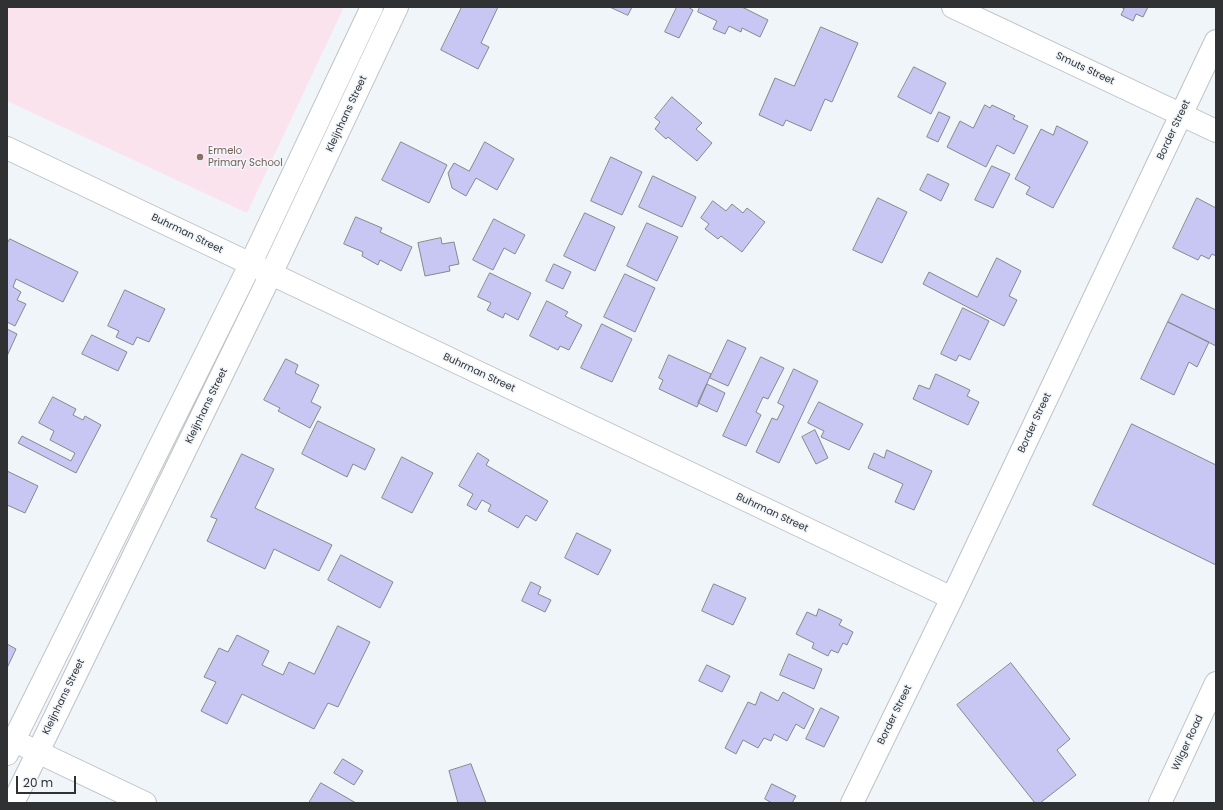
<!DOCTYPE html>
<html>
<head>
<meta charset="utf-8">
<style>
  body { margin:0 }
  #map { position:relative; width:1223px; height:810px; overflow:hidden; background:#f0f5fa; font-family:Poppins,sans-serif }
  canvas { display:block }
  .frame { position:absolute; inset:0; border:8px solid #2f3133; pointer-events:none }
  .scale { position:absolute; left:16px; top:776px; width:60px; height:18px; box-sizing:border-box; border:2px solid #2f3133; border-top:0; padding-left:5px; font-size:12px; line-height:14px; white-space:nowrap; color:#2f3133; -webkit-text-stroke:3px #f0f5fa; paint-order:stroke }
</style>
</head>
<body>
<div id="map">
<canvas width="1223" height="810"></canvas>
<div class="frame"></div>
<div class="scale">20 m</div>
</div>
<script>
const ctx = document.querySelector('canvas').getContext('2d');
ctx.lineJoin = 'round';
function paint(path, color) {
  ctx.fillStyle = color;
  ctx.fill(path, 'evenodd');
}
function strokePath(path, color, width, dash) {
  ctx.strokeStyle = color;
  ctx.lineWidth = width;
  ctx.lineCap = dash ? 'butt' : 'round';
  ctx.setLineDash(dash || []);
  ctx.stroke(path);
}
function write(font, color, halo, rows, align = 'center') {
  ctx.font = font + ' Poppins,sans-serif';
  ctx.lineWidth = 3;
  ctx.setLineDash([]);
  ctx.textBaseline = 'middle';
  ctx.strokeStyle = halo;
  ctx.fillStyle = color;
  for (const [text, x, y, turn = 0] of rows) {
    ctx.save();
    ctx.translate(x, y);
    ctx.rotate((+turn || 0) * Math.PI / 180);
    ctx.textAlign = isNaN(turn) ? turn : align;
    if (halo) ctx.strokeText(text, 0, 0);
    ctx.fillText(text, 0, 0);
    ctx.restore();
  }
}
const education = new Path2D(`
  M7,7h337l-97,206 -240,-112z`);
const building = new Path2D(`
  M462,7h36l-17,36 8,4 -11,22 -37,-19z
  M610,7h22l-4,8z
  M677,7h11l5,3 -14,28 -14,-6z
  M700,7h42l26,13 -8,17 -18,-9 -1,4 -12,-6 -4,8 -12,-5 4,-8 -19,-9z
  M1121,7h27l-5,10 -7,-3 -3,7 -12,-6 3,-6z
  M821,27l37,16 -26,59 -7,-3 -14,32 -25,-11 -3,6 -24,-11 16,-37 19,8z
  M914,67l32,16 -15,31 -33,-17z
  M672,97l30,26 -6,6 16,14 -15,18 -29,-24 -2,2 -11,-10 5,-7 -5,-4z
  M985,105l5,3 2,-3 23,11 -2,3 15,7 -14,28 -17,-9 -11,22 -39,-20 13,-26 13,7z
  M939,112l11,5 -12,25 -11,-5z
  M1057,126l31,16 -35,66 -27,-14 4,-7 -15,-8 26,-50 12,6z
  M401,142l46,23 -18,38 -47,-23z
  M485,142l29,17 -17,31 -21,-12 -10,18 -14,-8 -4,-15 6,-10 15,8z
  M611,157l31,15 -20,43 -31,-14z
  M992,166l18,8 -17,34 -18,-8z
  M928,174l21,10 -8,17 -21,-11z
  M653,176l43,21 -14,30 -43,-20z
  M878,198l29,14 -25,51 -29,-13z
  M1197,198l19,10v48l-4,-2 -3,5 -8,-4 -3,5 -25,-12z
  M713,201l13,10 6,-7 11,9 4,-5 18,14 -23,30 -21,-16 -3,3 -13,-10 4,-5 -8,-6z
  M585,213l30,14 -20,44 -31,-15z
  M356,217l26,11 -2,4 32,15 -11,24 -21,-11 -2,5 -16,-9 1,-4 -19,-8z
  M494,219l31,16 -10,19 -11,-6 -11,22 -20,-10z
  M647,223l31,14 -21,44 -30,-15z
  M441,238l1,6 12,-2 5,22 -10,2 1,5 -25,5 -7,-33z
  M10,239l68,33 -15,30 -47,-23 -3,8 8,5 -4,8 9,4 -11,22 -8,-4v-78z
  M997,258l24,13 -12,25 8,4 -13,26 -81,-42 6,-12 48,25z
  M554,264l17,8 -8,17 -17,-8z
  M490,273l41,20 -13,27 -13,-7 -2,5 -16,-8 4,-7 -13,-6z
  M625,274l30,14 -20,44 -31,-15z
  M125,290l40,19 -16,33 -12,-5 -4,8 -17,-8 3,-6 -11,-5z
  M1182,294l34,16v36l-48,-24z
  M547,301l21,11 -3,4 17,9 -13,25 -9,-4 -2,4 -28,-14z
  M963,308l26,13 -19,39 -11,-5 -3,6 -15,-7z
  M1168,322l41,20 -12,25 -8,-5 -15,33 -33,-16z
  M602,324l30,15 -20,43 -31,-14z
  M7,329l10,5 -10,22z
  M92,335l35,17 -9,19 -36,-17z
  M728,340l18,8 -18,38 -18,-8z
  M669,355l42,19 -14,33 -38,-18 4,-9 -4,-2z
  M761,357l23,11 -16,31 -5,-2 -7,15 5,3 -15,31 -23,-10z
  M286,359l12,6 -3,8 24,12 -8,17 10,5 -11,21 -32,-17 2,-3 -16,-8z
  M794,369l24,12 -39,82 -23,-11 16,-34 5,2 7,-14 -6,-3z
  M936,374l34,16 -3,6 12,6 -11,23 -55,-26 6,-14 10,4z
  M707,384l18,9 -8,19 -19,-9z
  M53,397l23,12 -3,6 10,5 2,-4 16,9 -25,48 -58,-30 4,-7 49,25 4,-8 -25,-13 4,-9 -15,-8z
  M819,402l44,22 -14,26 -28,-13 3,-6 -16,-8z
  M318,421l57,28 -10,21 -12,-6 -6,13 -45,-23z
  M1132,424l84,41v100l-123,-60z
  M815,430l13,28 -12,6 -14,-27z
  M887,450l45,21 -18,39 -19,-8 8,-18 -35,-16 6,-15 10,5z
  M478,453l11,7 -3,5 62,36 -12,20 -10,-6 -8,13 -30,-17 3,-6 -9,-5 -6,10 -9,-5 6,-11 -14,-8z
  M242,454l32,15 -19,39 77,37 -13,26 -45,-22 -9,20 -58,-28 10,-22 -6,-2z
  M402,457l31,16 -21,40 -30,-15z
  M7,471l31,15 -13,27 -18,-8z
  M577,533l34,17 -13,25 -33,-17z
  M341,555l52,27 -13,26 -52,-28z
  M531,582l10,5 -3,7 13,6 -6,12 -23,-11z
  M714,584l32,14 -13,27 -31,-14z
  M819,609l23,11 -3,5 14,7 -6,13 -4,-2 -5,10 -7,-3 -3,6 -16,-8 2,-5 -18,-9 11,-22 9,4z
  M338,626l32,16 -32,65 -10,-4 -14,26 -72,-35 -15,30 -26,-13 15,-29 -12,-5 15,-29 9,4 9,-17 32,16 -7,14 21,10 6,-13 25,12z
  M7,644l9,5 -9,19z
  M789,654l33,15 -8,20 -34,-14z
  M1011,663l59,76 -13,11 19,25 -36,28h-5l-78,-98z
  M707,665l23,11 -8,16 -23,-11z
  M761,692l17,9 5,-9 31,17 -10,20 -8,-5 -9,17 -13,-7 -3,7 -7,-3 -6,10 -15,-8 -7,14 -11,-6 23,-46 7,3z
  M821,708l18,9 -15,30 -18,-8z
  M343,759l20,12 -9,14 -20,-12z
  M471,764l15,39h-28l-9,-32z
  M321,783l35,20h-47z
  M772,784l24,12 -4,7h-20l-7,-4z`);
const minor = new Path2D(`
  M953,7l263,124
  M7,148l945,450
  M25,746l120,57
  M7,754l243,-489 122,-258
  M13,803l258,-529 126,-267
  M852,803l100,-205 264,-557
  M1160,803l56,-120`);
const markers = [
  [200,157,4,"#8d6e63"]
];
const streetNames = [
  ["Smuts Street",1085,69,25],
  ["Kleijnhans Street",347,114,-65],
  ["Border Street",1174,130,-65],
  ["Buhrman Street",187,234,26],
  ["Buhrman Street",479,373,25],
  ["Kleijnhans Street",207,406,-64],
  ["Border Street",1035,423,-65],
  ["Buhrman Street",772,513,25],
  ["Kleijnhans Street",64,697,-64],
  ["Border Street",895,715,-64],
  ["Wilger Road",1188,743,-65]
];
const educationNames = [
  ["Ermelo",208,151],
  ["Primary School",208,163]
];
paint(education, '#fbe3ee');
paint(building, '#c8c7f3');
strokePath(building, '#87878c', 1);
strokePath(minor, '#bec2c7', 24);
strokePath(minor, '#fff', 22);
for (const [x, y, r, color] of markers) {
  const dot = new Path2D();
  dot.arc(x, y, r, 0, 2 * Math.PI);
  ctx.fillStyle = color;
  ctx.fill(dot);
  strokePath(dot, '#f0f5fa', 1.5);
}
write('10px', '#2f3133', '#f0f5fa', streetNames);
write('10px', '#785e54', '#f0f5fa', educationNames, 'left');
</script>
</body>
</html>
